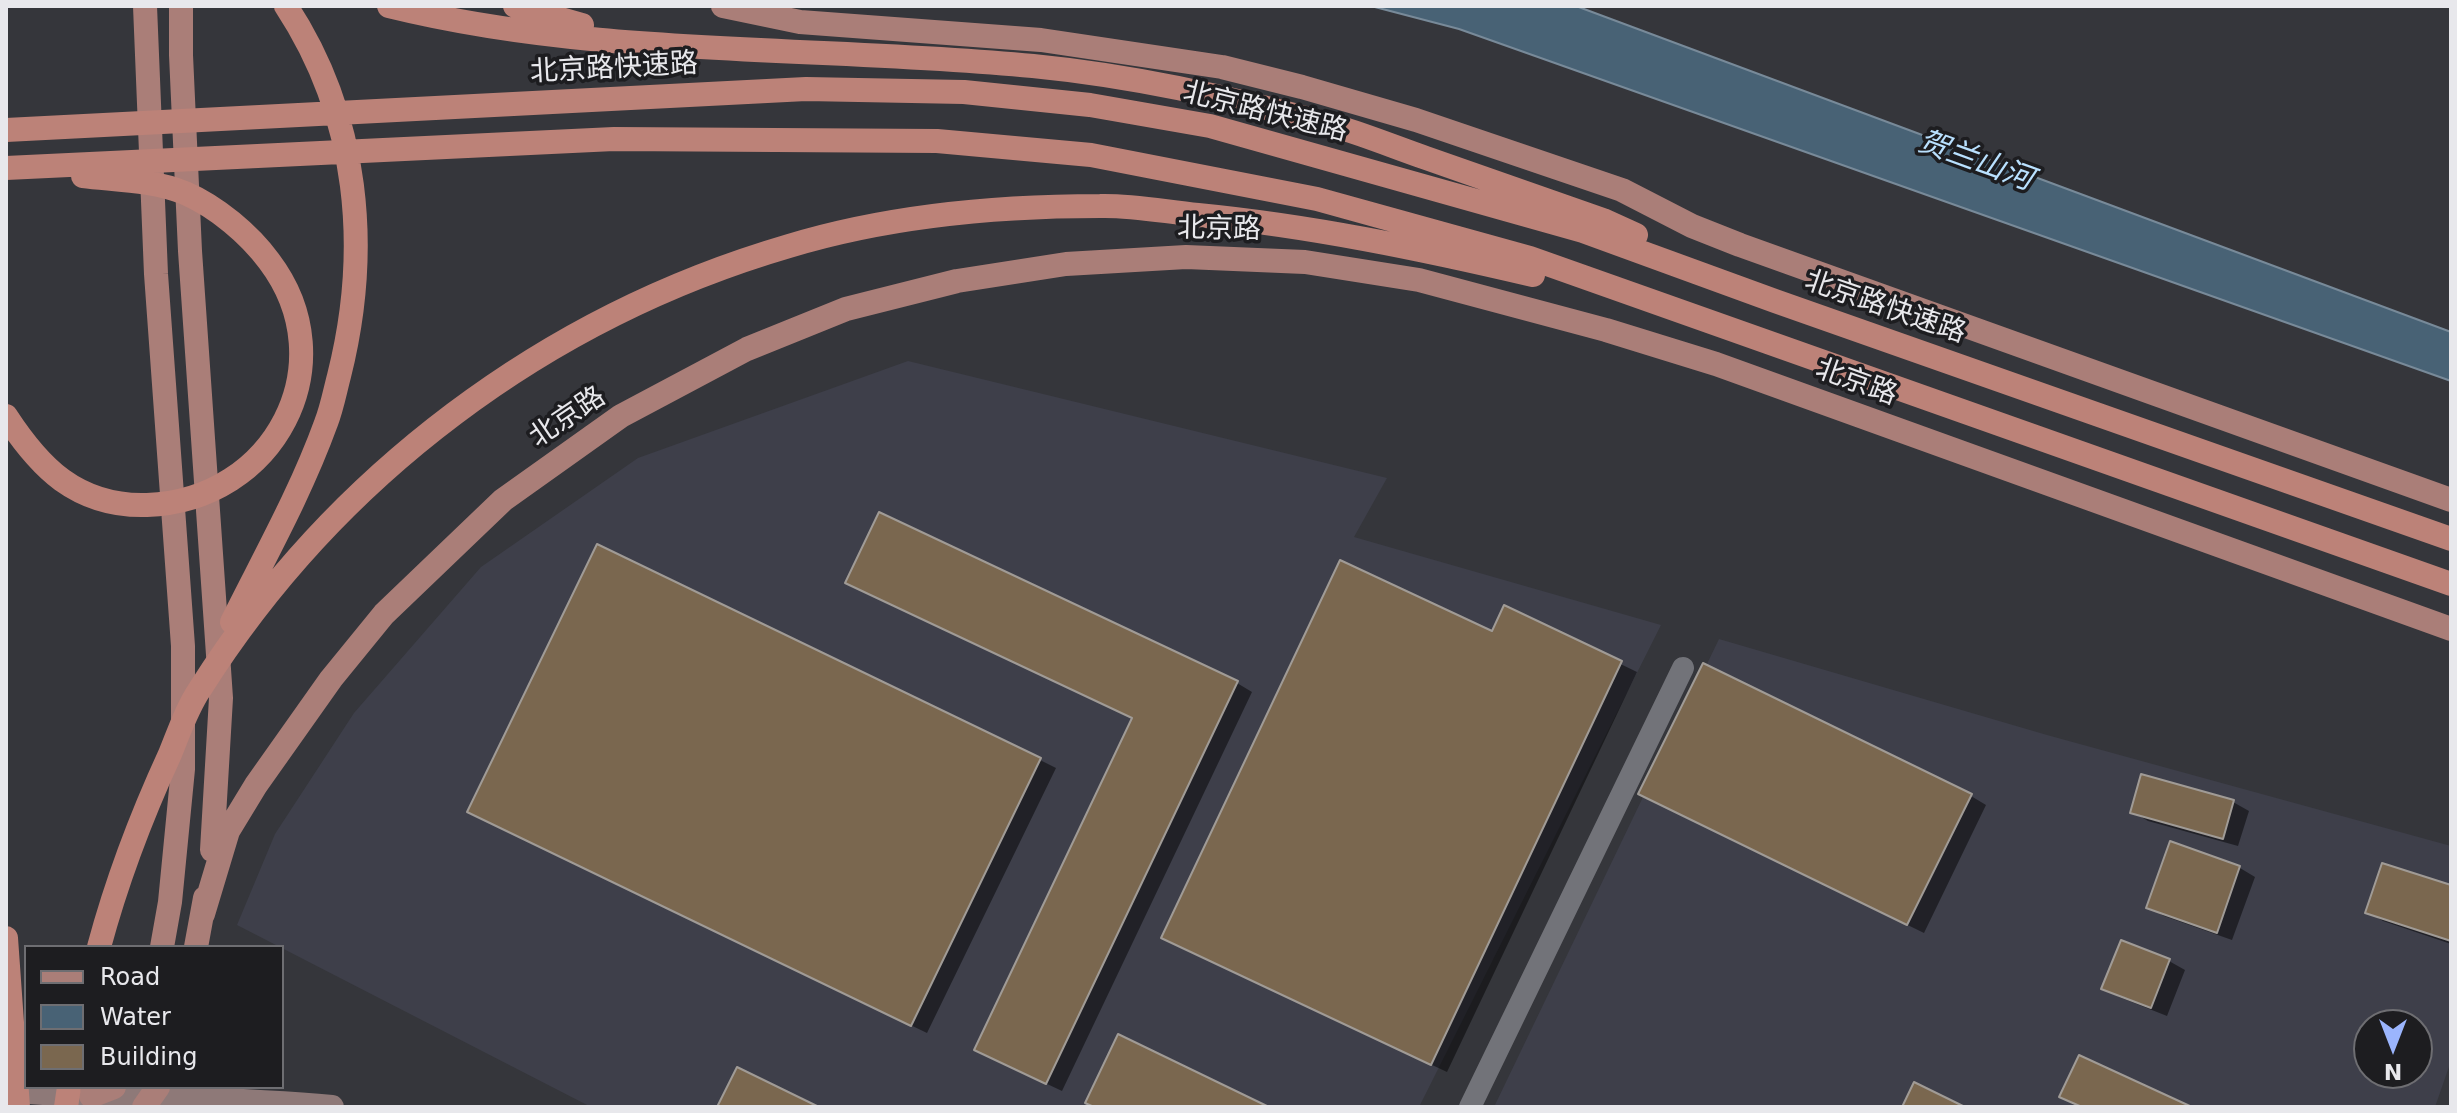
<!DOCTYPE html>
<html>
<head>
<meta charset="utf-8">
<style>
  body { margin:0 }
  #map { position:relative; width:2457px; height:1113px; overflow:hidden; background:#35363b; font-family:"DejaVu Sans",sans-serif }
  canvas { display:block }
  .frame { position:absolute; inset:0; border:8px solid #e8e8ec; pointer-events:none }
  .legend { position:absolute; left:24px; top:945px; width:260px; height:144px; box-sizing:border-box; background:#1d1d20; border:2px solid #6e6e72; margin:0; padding:10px 14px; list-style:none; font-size:24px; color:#e8e8ec }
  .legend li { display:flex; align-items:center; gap:16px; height:40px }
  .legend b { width:40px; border:2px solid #6e6e72 }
  .north { position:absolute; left:2353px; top:1009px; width:80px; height:80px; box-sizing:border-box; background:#1d1d20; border:2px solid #6e6e72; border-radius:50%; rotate:180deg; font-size:22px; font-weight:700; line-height:32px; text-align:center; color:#e8e8ec }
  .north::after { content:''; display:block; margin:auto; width:28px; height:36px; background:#9bb5fd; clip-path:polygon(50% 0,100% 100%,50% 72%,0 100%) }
</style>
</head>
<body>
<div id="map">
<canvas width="2457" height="1113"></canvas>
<div class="frame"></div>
<ul class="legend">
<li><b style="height:10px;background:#aa7e78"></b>Road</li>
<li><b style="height:22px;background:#486275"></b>Water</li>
<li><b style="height:22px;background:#7a674f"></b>Building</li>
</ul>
<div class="north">N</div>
</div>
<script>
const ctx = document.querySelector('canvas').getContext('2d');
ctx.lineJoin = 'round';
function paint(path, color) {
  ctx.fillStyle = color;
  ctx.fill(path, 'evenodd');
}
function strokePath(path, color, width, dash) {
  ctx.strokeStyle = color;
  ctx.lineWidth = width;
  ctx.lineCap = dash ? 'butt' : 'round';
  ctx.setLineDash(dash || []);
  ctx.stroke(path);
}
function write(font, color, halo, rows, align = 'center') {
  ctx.font = font + ' "DejaVu Sans","Noto Sans SC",sans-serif';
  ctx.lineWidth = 7;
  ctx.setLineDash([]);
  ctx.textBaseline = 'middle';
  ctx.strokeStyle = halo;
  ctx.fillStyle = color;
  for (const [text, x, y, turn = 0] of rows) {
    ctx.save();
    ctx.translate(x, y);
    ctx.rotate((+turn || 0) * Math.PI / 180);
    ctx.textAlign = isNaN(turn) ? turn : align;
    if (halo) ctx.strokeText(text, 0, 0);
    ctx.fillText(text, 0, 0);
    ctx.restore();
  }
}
const built = new Path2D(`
  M908,361l479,117 -33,59 307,88 -242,482h-828l-354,-182 38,-91 79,-121 127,-146 157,-109z
  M1719,639l328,96 404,111v215l-16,46h-941zM2369,1025h48v48h-48z`);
const water = new Path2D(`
  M1371,6h205l875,326v49l-992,-352z`);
const shadow = new Path2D(`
  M1505,608l132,64 -190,400 -268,-126 314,-312z
  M1237,683l15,9 -190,399 -70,-33 141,-340z
  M1040,760l16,8 -129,265 -442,-213z
  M1971,796l15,9 -62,128 -268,-131z
  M2233,802l16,9 -11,35 -90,-25 -15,-9z
  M2171,844l69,24 15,9 -23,63 -68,-24 -16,-9z
  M2451,887v57l-68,-23 -15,-9z
  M2169,961l16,9 -18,46 -48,-19 -15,-9z`);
const building = new Path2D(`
  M879,512l359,169 -192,403 -72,-34 158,-332 -287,-135z
  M597,544l444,214 -130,268 -444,-214z
  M1340,560l152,71 12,-26 118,56 -191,404 -270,-127z
  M1703,663l269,131 -65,131 -269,-131z
  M2141,774l93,26 -11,39 -93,-26z
  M2170,841l70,25 -23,67 -71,-25z
  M2382,863l69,22v56l-86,-28z
  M2121,940l49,19 -19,49 -50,-19z
  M1118,1034l151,73h-175l-9,-4z
  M2079,1055l113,52h-110l-23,-10z
  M737,1067l82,40h-102z
  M1914,1082l51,25h-63z`);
const minor = new Path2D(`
  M1470,1107l213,-439`);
const secondary = new Path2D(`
  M6,1090c108,11 218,6 326,17`);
const primary = new Path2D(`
  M145,6l11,268 27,372v123l-13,133 -8,45
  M181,6v49l9,196 31,447 -9,152
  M723,6l77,16 241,18 181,27 80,20 114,33 206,70 70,36 48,19 711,255
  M203,914l25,-83 28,-46 75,-106 53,-65 119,-114 118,-84 126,-67 99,-40 111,-28 109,-17 120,-7 119,5 114,18 187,50 110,34 735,265
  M196,947l9,-49
  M91,1096l23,-9
  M144,1107l14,-20`);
const trunk = new Path2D(`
  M389,6c211,52 429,39 644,60 102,10 206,33 305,61 30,9 59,21 88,31 59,21 118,41 177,62l33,15
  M515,6l67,19
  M6,130l800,-41 158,3 126,13 120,21 373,105 192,70 676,238
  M6,168l608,-29 323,2 154,14 226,44 213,59 921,326
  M6,416c15,23 33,47 56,64 25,18 55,26 85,25 127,-4 200,-141 122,-244 -20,-27 -52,-54 -84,-68 -32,-13 -69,-13 -102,-17
  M232,622c33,-66 69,-130 94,-199 6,-15 9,-32 13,-47 32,-127 20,-259 -53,-370
  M6,938l12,169
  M99,947c18,-67 42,-130 71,-193 9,-22 17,-46 30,-65 135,-214 346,-372 589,-443 99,-30 208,-40 311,-40 32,-1 66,6 98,9 113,11 224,34 335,60
  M66,1107l3,-20`);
const streetNames = [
  ["北京路快速路",614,69,-3],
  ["北京路快速路",1265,113,14],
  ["北京路",1219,230,1],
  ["北京路快速路",1885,308,19],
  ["北京路",1856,383,20],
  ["北京路",568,418,-34]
];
const waterNames = [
  ["贺兰山河",1975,162,20]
];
paint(built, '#3e3f4a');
paint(water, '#486275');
strokePath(water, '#788a99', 2);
paint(shadow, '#0007');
paint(building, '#7a674f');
strokePath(building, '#a09b96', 2);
strokePath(minor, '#727379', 22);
strokePath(secondary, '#8e7978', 24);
strokePath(primary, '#aa7e78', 24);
strokePath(trunk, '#bc8278', 24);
write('28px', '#e8e8ec', '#1d1d20', streetNames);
write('italic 30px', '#b9e1ff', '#1d1d20', waterNames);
</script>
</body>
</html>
